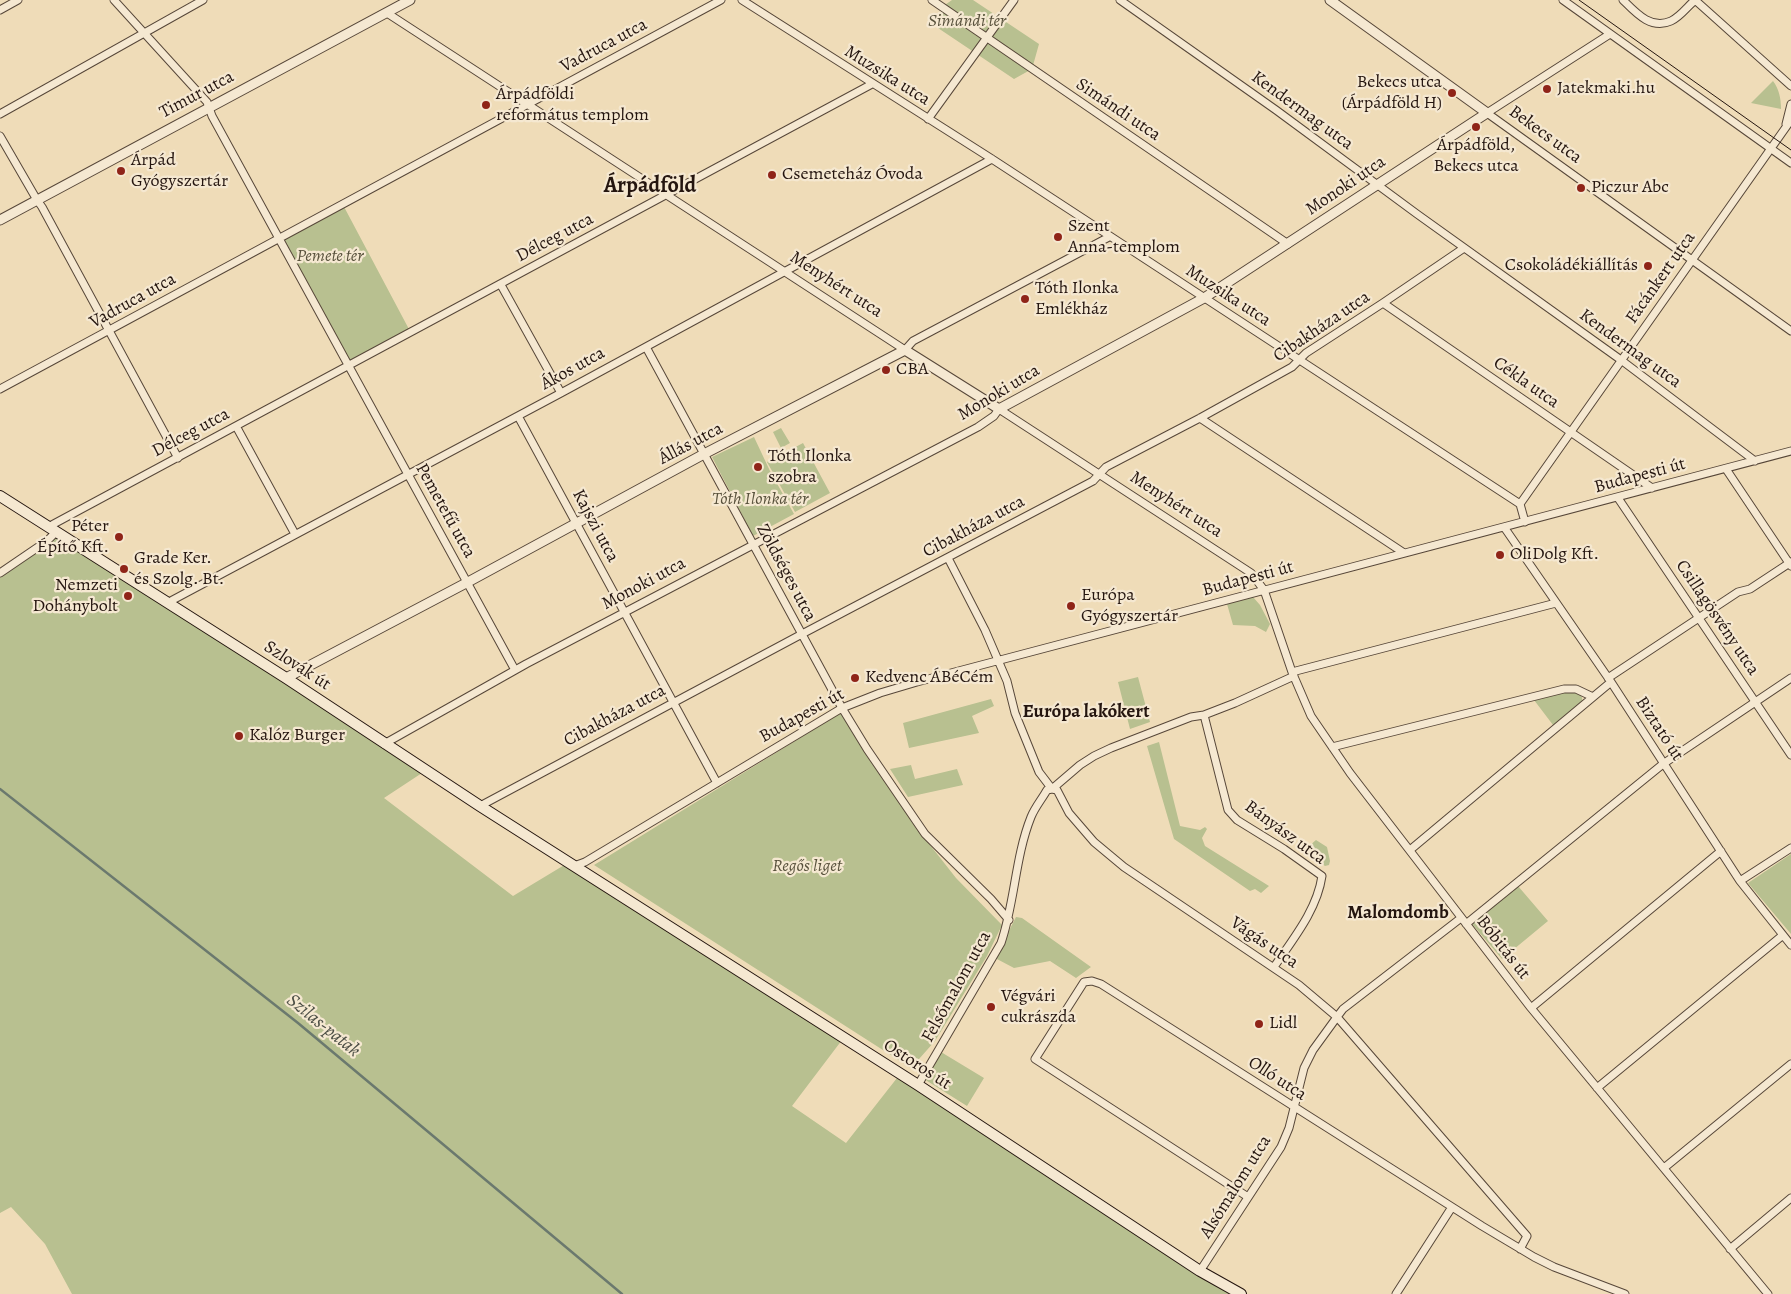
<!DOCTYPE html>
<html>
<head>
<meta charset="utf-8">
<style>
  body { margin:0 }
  canvas { display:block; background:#efdcb8 }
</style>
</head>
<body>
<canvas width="1791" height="1294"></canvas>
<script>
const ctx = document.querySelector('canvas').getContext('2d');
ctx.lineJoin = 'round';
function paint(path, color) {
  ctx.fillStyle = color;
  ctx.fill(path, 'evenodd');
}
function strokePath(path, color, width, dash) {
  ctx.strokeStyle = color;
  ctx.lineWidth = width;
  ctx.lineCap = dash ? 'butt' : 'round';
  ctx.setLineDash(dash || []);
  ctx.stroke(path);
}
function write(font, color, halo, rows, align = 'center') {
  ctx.font = font + ' Alegreya,serif';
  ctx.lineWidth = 4.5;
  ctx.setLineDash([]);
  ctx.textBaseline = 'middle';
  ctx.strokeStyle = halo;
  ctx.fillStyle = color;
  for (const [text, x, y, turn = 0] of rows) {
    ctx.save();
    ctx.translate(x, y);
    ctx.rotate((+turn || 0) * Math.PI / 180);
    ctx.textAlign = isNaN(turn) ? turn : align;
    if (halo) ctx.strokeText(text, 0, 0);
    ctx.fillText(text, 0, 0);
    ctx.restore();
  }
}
const green = new Path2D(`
  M952,0h21l66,44 -7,25 -18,10 -76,-51 4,-21z
  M1773,81c6,8 8,17 8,28l-30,-6z
  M342,203l69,130 -63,33 -69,-128z
  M781,428l9,15 -9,5 -8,-16z
  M754,437l16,34 24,43 -41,22 -41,-79z
  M803,443l27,50 -35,19 -28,-50z
  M56,537l227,143 139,93 -38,25 129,98 53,-32 276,176 -50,66 54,37 51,-65 19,11 321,205h-1165l-27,-50 -34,-37 -11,6v-638z
  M1253,597l7,8 10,19 -4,8 -11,-6 -22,-1 -6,-21z
  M1138,677l12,45 -20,7 -12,-47z
  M1568,690c7,1 16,3 14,12l-29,23 -19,-25z
  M991,699l3,7 -22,10 7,17 -70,15 -6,-25z
  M842,712l81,124 33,42 46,47 -15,31 -52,85 -24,27 -317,-203z
  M1159,742l21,84 20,4 5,-3 2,2 -5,9 3,8 64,40 -8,7 -6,-4 -5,2 -76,-52 -27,-93z
  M911,765l4,14 42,-10 6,16 -55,12 -18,-28z
  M1316,840l11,7 3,14 -1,4 -4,1c-9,-8 -25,-14 -9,-26z
  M1791,854v80l-43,-51z
  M1518,886l30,35 -46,38 -30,-35z
  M1016,917l6,1 69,49 -15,11 -26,-17 -36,7 -19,-10z
  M941,1052l43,26 -17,28 -43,-27z`);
const stream = new Path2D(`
  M0,789l298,234 324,271`);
const minor = new Path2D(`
  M114,0l93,102 5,14 303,554
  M742,0l250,159 528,345
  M932,0l356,244
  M1120,0l156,110 141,104 204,146 134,101
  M1563,0l228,163
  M1623,0c13,13 28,30 48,21 9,-4 17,-15 24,-21l96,86
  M0,10l18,-10
  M387,13l518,337 8,-9 196,-104
  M1610,34l-123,79 304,218
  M0,114l203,-114
  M928,119l86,-119
  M1786,124l5,-20
  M0,136l37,64 5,7 136,251
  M501,285l60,108
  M1383,303l269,185
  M646,347l196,361 25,41 58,85 66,65 18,21
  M0,389l721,-389
  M518,416l199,367
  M1200,418l204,135
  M236,426l59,108
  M1726,469l65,97
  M1618,498l173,257
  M1525,522l-5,-18 271,-384
  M48,527l824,-443
  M1504,527l107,155 129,199 51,64
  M948,558l37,72 22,51 8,32 24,59 13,17 5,1 12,23 25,29 30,25 175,118 38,32 190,219 -7,13
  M0,573l47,-32 9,-9
  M167,603l394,-210 431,-234
  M1292,672l264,-69
  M1608,678l130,-86 12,-3 41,-27
  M1204,715l24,95 9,10 47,29 38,27c-5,34 -29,63 -48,91
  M384,744l142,-80 452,-237 16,-11 5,-7 252,164 13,17 28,82 19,44 39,57 181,235 237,286
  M1332,747l232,-58h12l17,8
  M480,806l322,-172 291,-153 13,-14 94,-49 92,-51 14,-14 77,-50 81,-55
  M1410,850l201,-168
  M574,866l11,-4 257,-154 38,-15 37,-11 874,-231
  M1740,881l51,-33
  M1466,924l197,-160 128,-86
  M1531,1008l190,-157
  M918,1085l83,-142c14,-41 14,-86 30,-126 4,-10 11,-18 16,-27l5,-1 28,-24 14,-9 17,-8 80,-31 13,-2 31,-12 59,-27
  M1597,1088l186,-153
  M1664,1168l127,-104
  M1248,1197l-213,-138 49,-77 8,-1 9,3 381,242 52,31 20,10 71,27
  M1730,1249l61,-51
  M1200,1271l81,-124 8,-19 15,-60 9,-18 24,-33 6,-8 118,-91
  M1396,1294l56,-87`);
const tertiary = new Path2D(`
  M0,220l410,-220
  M286,678l182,-96 236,-128 201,-104 94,59 205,-111 283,-185 -157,-113`);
const secondary = new Path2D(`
  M0,496l286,182 194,128 438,279 282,186 41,23`);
const tram = new Path2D(`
  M1579,0l212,150`);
const markers = [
  [1547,89,5,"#8f2418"],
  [1452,93,5,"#8f2418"],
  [486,105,5,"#8f2418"],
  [1476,127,5,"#8f2418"],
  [121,171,5,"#8f2418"],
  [772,175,5,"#8f2418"],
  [1581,188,5,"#8f2418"],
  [1058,237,5,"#8f2418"],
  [1648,266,5,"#8f2418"],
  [1025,299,5,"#8f2418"],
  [886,370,5,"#8f2418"],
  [758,467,5,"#8f2418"],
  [119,537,5,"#8f2418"],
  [1500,555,5,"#8f2418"],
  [124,569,5,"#8f2418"],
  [128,596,5,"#8f2418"],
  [1071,606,5,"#8f2418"],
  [855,678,5,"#8f2418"],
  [239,736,5,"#8f2418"],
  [991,1007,5,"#8f2418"],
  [1259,1024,5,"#8f2418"]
];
const parkNames = [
  ["Simándi tér",967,22],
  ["Pemete tér",330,257],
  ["Tóth Ilonka tér",760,500],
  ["Regős liget",807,867]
];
const streetNames = [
  ["Vadruca utca",604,46,-28],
  ["Muzsika utca",887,76,32],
  ["Timur utca",197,95,-28],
  ["Simándi utca",1118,110,34],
  ["Kendermag utca",1302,111,36],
  ["Bekecs utca",1545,135,36],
  ["Monoki utca",1346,186,-34],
  ["Délceg utca",555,238,-28],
  ["Fácánkert utca",1661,278,-55],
  ["Menyhért utca",836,285,33],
  ["Muzsika utca",1228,296,33],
  ["Vadruca utca",133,301,-29],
  ["Cibakháza utca",1322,327,-34],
  ["Kendermag utca",1630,349,36],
  ["Ákos utca",573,369,-29],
  ["Cékla utca",1526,383,35],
  ["Monoki utca",999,393,-31],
  ["Délceg utca",191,433,-28],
  ["Állás utca",691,444,-28],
  ["Budapesti út",1640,476,-15],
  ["Menyhért utca",1176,505,33],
  ["Pemetefű utca",445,511,61],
  ["Kajszi utca",595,526,62],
  ["Cibakháza utca",974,527,-28],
  ["Zöldséges utca",786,573,62],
  ["Budapesti út",1248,579,-15],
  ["Monoki utca",644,584,-28],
  ["Csillagösvény utca",1717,618,56],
  ["Szlovák út",297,666,33],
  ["Cibakháza utca",615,716,-28],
  ["Budapesti út",802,716,-29],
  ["Biztató út",1659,729,57],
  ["Bányász utca",1285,833,36],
  ["Vágás utca",1264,943,34],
  ["Bóbitás út",1503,948,52],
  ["Felsőmalom utca",957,987,-61],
  ["Ostoros út",917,1065,33],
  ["Olló utca",1277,1079,33],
  ["Alsómalom utca",1236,1187,-58]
];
const poiNames = [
  ["Bekecs utca",1442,83,"right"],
  ["(Árpádföld H)",1442,104,"right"],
  ["Jatekmaki.hu",1557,89],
  ["Árpádföldi",496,95],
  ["református templom",496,116],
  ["Árpádföld,",1476,146,"center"],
  ["Bekecs utca",1476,167,"center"],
  ["Árpád",131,161],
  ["Gyógyszertár",131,182],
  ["Csemeteház Óvoda",782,175],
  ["Piczur Abc",1591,188],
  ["Szent",1068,227],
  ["Anna-templom",1068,248],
  ["Csokoládékiállítás",1638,266,"right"],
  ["Tóth Ilonka",1035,289],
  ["Emlékház",1035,310],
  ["CBA",896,370],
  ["Tóth Ilonka",768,457],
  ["szobra",768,478],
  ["Péter",109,527,"right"],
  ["Építő Kft.",109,548,"right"],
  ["OliDolg Kft.",1510,555],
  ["Grade Ker.",134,559],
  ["és Szolg. Bt.",134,580],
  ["Nemzeti",118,586,"right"],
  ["Dohánybolt",118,607,"right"],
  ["Európa",1081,596],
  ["Gyógyszertár",1081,617],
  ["Kedvenc ÁBéCém",865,678],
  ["Kalóz Burger",249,736],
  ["Végvári",1001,997],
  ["cukrászda",1001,1018],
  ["Lidl",1269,1024]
];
const neighbourhoodNames = [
  ["Európa lakókert",1086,712],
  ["Malomdomb",1398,913]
];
const waterNames = [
  ["Szilas-patak",323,1026,39]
];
const districtNames = [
  ["Árpádföld",650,187]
];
paint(green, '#b8c090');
strokePath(stream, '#6b796e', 2.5);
strokePath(minor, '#574739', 9);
strokePath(tertiary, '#574739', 11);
strokePath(secondary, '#24150f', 12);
strokePath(minor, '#f5e8d1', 7);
strokePath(tertiary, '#f5e8d1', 9);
strokePath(secondary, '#f5e8d1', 10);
strokePath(tram, '#24150f', 1);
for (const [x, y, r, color] of markers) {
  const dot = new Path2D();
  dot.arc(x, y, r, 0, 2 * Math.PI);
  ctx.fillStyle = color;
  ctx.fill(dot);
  strokePath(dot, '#f5e8d1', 2);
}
write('italic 18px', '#58513c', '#f5e8d1', parkNames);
write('18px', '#24150f', '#f5e8d1', streetNames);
write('18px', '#24150f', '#f5e8d1', poiNames, 'left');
write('bold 19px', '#24150f', '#f5e8d1', neighbourhoodNames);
write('italic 19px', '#4d4f46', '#f5e8d1', waterNames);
write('bold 22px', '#24150f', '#f5e8d1', districtNames);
</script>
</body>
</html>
